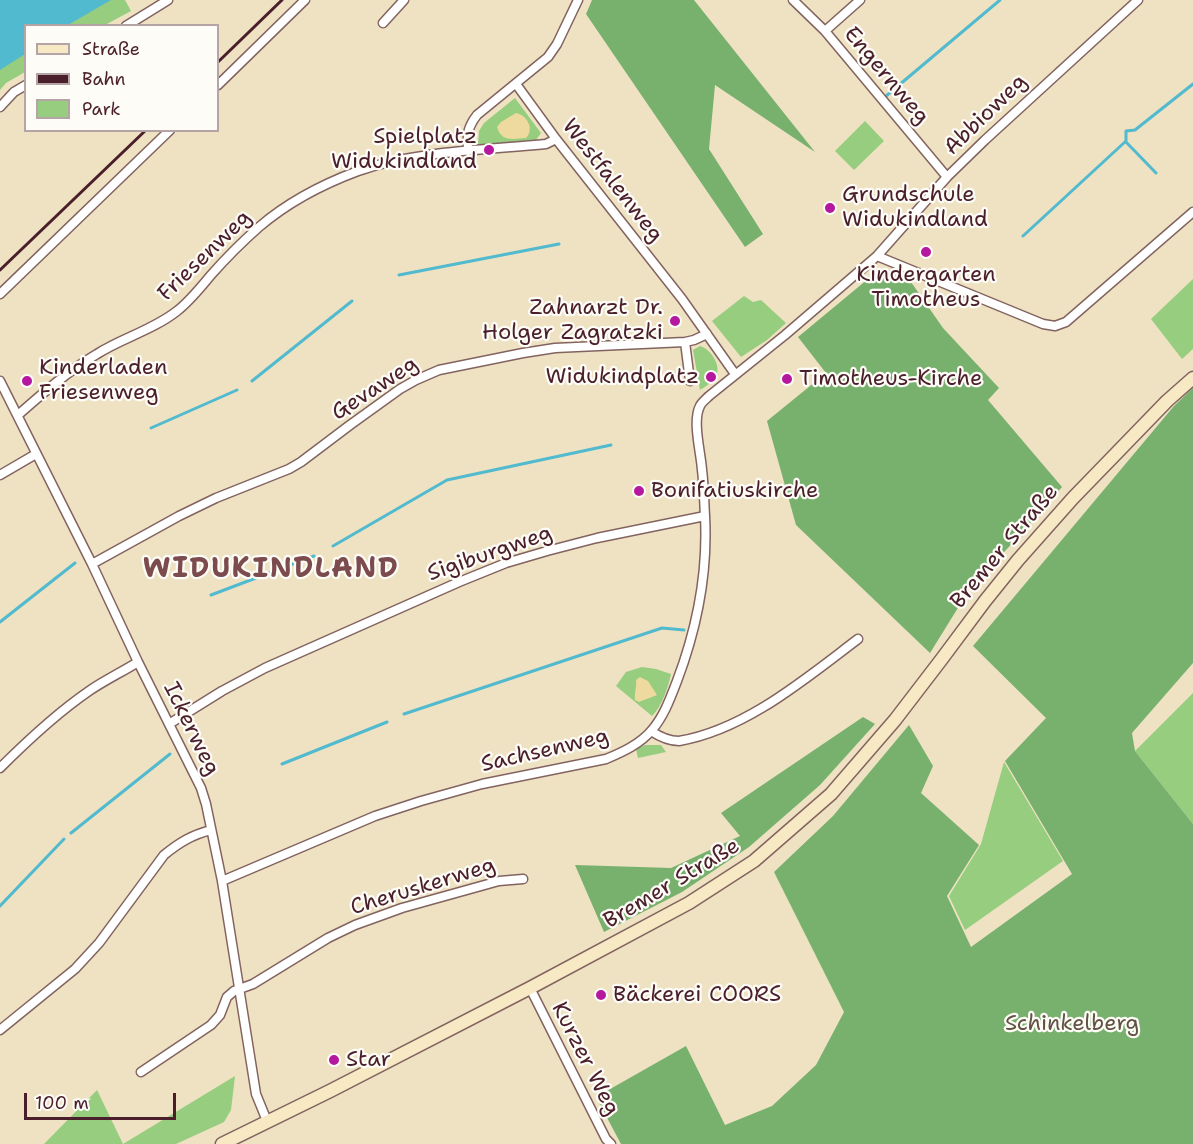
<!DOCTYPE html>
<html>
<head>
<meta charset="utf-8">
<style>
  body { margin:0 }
  #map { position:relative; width:1193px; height:1144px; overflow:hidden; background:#eee2c2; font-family:"Shantell Sans",sans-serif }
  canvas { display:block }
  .legend { position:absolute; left:24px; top:24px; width:195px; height:108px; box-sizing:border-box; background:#fdfcf7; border:2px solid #b5a4a5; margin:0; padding:8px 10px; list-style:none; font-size:18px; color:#4a1f2b }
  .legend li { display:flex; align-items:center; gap:12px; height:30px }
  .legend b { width:30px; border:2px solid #b5a4a5 }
  .scale { position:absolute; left:24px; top:1093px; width:152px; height:27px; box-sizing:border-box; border:3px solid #4a1f2b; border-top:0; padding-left:8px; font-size:18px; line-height:21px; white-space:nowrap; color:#4a1f2b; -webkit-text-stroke:4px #fdfcf7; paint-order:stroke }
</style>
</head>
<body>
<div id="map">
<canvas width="1193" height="1144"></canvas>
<ul class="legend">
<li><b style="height:8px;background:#f6e9c3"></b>Straße</li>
<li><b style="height:8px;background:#4a1f2b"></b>Bahn</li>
<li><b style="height:16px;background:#96cd7f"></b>Park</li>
</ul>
<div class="scale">100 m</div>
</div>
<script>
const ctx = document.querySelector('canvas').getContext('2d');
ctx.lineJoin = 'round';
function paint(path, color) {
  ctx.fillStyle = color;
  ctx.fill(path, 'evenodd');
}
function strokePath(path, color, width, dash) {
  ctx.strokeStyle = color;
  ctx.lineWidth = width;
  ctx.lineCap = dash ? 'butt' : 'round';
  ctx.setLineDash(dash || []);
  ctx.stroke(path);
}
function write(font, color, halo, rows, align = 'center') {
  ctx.font = font + ' "Shantell Sans",sans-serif';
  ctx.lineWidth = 4.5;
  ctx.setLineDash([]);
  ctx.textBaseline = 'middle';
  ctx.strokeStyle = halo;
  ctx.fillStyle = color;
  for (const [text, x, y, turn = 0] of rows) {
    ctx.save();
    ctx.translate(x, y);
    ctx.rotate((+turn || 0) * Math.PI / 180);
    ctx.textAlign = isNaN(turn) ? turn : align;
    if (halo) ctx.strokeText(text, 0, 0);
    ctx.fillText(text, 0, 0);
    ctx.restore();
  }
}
const green = new Path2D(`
  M0,0h125l6,11 -26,14 -79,1 -1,46 -19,11 -6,7z
  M515,98l26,35 -5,7 -58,5 1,-14 5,-8z
  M865,121l19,20 -30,29 -19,-19z
  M1193,279v70l-11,10 -31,-40z
  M744,296l9,6 8,-2 25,23 -19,17 -26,17 -29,-36z
  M700,346c11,3 23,21 15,32 -3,4 -10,9 -15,12l-7,-40z
  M642,667l14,2 15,5c-3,14 -9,32 -19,42l-36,-30 10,-14z
  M1193,693v131l-58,-73z
  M645,745h16l5,7 -28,6 -2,-9z
  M1004,762l59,99 -98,69 -16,-34 32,-52z
  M235,1076l-4,34 -7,12 -48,22h-132l53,-54 26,54z`);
const forest = new Path2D(`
  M592,0h102l121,152 -100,-67 -6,64 54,85 -18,13 -159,-233z
  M880,269l31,13 32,46 56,60 -11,12 74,87 -44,50 -49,53 -39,63 -134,-128 -29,-104 59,-48 -28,-36z
  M1193,388v275l-61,70 3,18 58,73v320h-572l-25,-47 90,-51 39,79 47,-19 44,-41 28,-53 -70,-140 59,-56 76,-91 24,41 -12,27 58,52 -32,51 24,51 101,-73 -67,-113 41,-43 -73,-72 201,-240z
  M863,717l12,7 -55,61 -71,62 -67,45 -78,40 -29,-67 96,3 69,-32 -19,-23z`);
const sand = new Path2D(`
  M516,113c11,2 19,16 10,25 -13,1 -25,4 -29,-11l4,-5z
  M640,677l8,4 9,14 -18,7 -4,-2c-1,-7 2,-13 1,-20z`);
const water = new Path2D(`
  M0,0h111l-43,25 -42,1 -1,28 -25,16z`);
const stream = new Path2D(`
  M886,96l114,-96
  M1126,142l30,31
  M1023,236l103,-95v-10l9,-1 58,-46
  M399,275l160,-31
  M252,381l100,-80
  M151,428l86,-38
  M333,546l114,-66 164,-35
  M211,595l103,-39
  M0,622l75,-59
  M404,714l258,-86 22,2
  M282,764l105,-42
  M71,833l99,-79
  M0,906l64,-67`);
const minor = new Path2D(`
  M793,0l32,31 122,146
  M383,23l21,-23
  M126,26l42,-26
  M825,31l35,-31
  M516,84l40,55 126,160 53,75
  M218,85l87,-85
  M0,107l14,-15 12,-7
  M468,151c-1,-16 -1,-23 9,-36l71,-58 9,-13 21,-44
  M877,256l166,68 12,2 11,-4 127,-110
  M0,294l170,-164
  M685,342l5,39
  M0,381l92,183 46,98 63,126 5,16 16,77 34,213 11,27
  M18,415c25,-22 50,-44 79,-61 25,-16 56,-24 80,-43 13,-10 23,-23 34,-36 15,-17 31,-33 48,-48 28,-24 64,-43 99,-56 57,-20 128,-21 188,-27l10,-5
  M0,475l36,-21
  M92,564l87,-48 37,-18 73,-29 12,-7 49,-37 50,-36 16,-9 23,-10 84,-17 32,-5 130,-6 9,-2 13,-6
  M169,724l53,-33 43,-23 194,-86 47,-19 41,-12 50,-13 108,-22
  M651,731c9,6 17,10 28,10 66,-11 126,-62 179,-102
  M0,768c28,-28 57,-55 89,-77 16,-11 33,-19 49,-29
  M222,881l153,-65 46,-15 61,-17 124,-25c17,-7 34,-15 46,-29 12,-14 18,-31 25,-49 20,-53 31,-109 28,-165 -1,-16 -1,-31 -3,-46 -1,-17 -10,-49 -2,-64 1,-3 6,-7 9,-10l76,-61 92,-79 70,-79 38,-37 153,-140
  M530,988l76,151 5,5
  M0,1030l75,-61 24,-26 65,-88c16,-13 28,-20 47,-25
  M141,1072l70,-47 9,-10 7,-18 7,-6 19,-7 75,-46 27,-13 47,-17 97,-27 24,-2`);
const secondary = new Path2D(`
  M222,1144l108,-53 200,-103 159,-85 65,-42 77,-67 64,-74 46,-60 44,-59 33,-41 55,-62 94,-97 26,-23`);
const rail = new Path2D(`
  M218,62l64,-62
  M0,270l146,-140`);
const markers = [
  [489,150,6,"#b5179e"],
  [830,208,6,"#b5179e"],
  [926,252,6,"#b5179e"],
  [675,321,6,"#b5179e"],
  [711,377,6,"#b5179e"],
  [787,379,6,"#b5179e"],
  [27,381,6,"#b5179e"],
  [639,491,6,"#b5179e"],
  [601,995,6,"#b5179e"],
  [334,1060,6,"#b5179e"]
];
const streetNames = [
  ["Engernweg",886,76,50],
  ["Abbioweg",986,115,-44],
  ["Westfalenweg",612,181,52],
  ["Friesenweg",205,256,-44],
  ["Gevaweg",375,389,-33],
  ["Bremer Straße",1005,547,-50],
  ["Sigiburgweg",490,554,-19],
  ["Ickerweg",191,729,64],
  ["Sachsenweg",545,751,-13],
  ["Bremer Straße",672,884,-31],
  ["Cheruskerweg",423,887,-17],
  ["Kurzer Weg",585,1059,63]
];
const poiNames = [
  ["Spielplatz",477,137,"right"],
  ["Widukindland",477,162,"right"],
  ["Grundschule",842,195],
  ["Widukindland",842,220],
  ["Kindergarten",926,275,"center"],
  ["Timotheus",926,300,"center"],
  ["Zahnarzt Dr.",663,308,"right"],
  ["Holger Zagratzki",663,333,"right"],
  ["Kinderladen",39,368],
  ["Friesenweg",39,393],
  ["Widukindplatz",699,377,"right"],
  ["Timotheus-Kirche",799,379],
  ["Bonifatiuskirche",651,491],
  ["Bäckerei COORS",613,995],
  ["Star",346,1060]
];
const parkNames = [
  ["Schinkelberg",1072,1024]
];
const districtNames = [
  ["WIDUKINDLAND",271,570]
];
paint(green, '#96cd7f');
paint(forest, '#78b06e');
paint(sand, '#eeda9e');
paint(water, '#51bacf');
strokePath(stream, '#51bacf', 3);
strokePath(minor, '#836360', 11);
strokePath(secondary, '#836360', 15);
strokePath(minor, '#fff', 8);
strokePath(secondary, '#f6e9c3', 12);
strokePath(rail, '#4a1f2b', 3);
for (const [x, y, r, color] of markers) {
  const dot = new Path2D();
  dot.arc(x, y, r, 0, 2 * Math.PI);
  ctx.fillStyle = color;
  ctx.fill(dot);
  strokePath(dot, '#fdfcf7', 2);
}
write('22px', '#4a1f2b', '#fdfcf7', streetNames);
write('22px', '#4a1f2b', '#fdfcf7', poiNames, 'left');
write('22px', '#615344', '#fdfcf7', parkNames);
ctx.letterSpacing = '1.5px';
write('bold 28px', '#7c4b4e', '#fdfcf7', districtNames);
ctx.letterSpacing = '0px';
</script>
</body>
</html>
